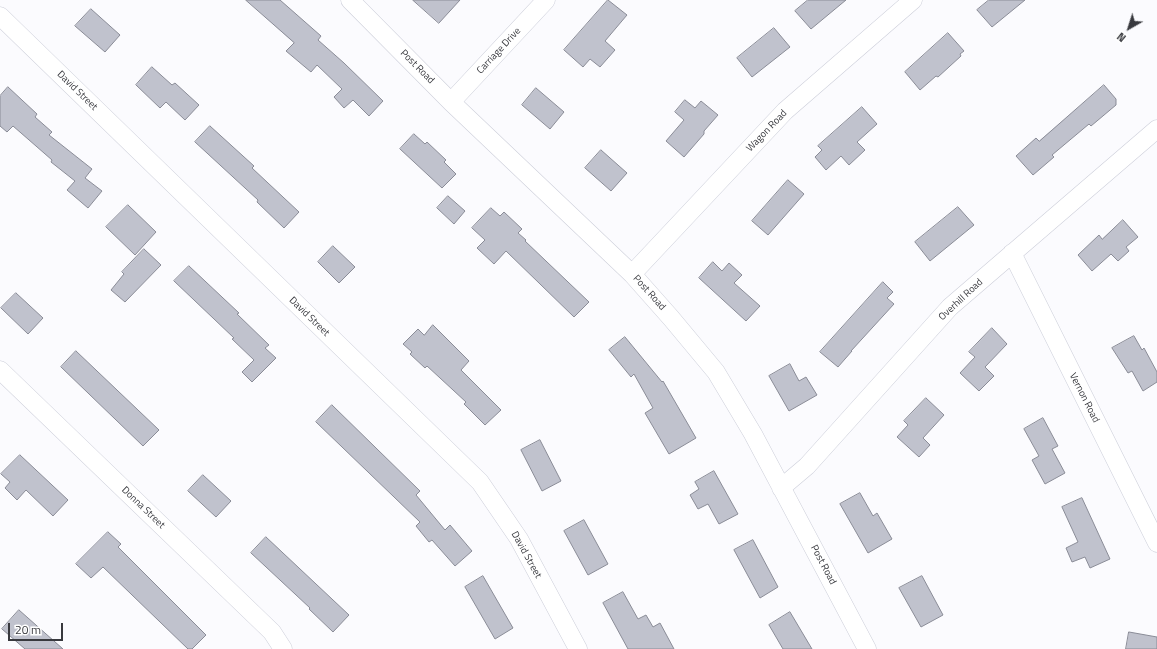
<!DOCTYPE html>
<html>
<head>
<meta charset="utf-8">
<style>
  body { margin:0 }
  #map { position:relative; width:1157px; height:649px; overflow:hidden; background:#fbfbfe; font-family:"Titillium Web",sans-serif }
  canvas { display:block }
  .north { position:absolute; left:1109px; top:8px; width:40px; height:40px; -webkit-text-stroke:3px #fff; paint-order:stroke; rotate:219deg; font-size:11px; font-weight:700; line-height:16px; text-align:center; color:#38393e }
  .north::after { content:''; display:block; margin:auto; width:14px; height:18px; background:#38393e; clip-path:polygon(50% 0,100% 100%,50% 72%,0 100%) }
  .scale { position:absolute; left:8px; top:623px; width:55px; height:18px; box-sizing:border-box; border:2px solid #38393e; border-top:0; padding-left:5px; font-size:12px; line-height:14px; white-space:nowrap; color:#38393e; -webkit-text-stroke:3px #fff; paint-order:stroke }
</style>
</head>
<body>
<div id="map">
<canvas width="1157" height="649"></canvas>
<div class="north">N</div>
<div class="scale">20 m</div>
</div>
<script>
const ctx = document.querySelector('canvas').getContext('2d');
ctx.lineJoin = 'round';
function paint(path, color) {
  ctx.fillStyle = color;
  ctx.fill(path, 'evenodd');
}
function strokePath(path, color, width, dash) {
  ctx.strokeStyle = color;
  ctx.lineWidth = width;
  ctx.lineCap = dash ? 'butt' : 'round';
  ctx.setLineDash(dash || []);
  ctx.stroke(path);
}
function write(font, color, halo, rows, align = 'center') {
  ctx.font = font + ' "Titillium Web",sans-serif';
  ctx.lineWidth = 3;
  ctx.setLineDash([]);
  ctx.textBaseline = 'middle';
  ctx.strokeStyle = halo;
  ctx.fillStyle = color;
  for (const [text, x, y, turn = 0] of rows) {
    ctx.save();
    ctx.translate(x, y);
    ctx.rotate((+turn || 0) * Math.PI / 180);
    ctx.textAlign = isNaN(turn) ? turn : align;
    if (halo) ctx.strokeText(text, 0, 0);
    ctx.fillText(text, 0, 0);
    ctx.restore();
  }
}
const building = new Path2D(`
  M246,0h34l41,36 -3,4 26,23 39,38 -14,15 -16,-16 -9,8 -10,-11 8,-8 -25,-24 -6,7 -25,-21 8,-8z
  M413,0h47l-21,23z
  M608,0l19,15 -22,26 10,9 -15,17 -10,-8 -7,8 -19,-17z
  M808,0h38l-35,29 -16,-18z
  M989,0h36l-33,27 -15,-17z
  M91,9l29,26 -15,17 -30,-26z
  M774,28l16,19 -38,30 -15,-19z
  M948,33l16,18 -4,3 1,2 -23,21 -2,-1 -16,14 -15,-18z
  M152,67l20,18 3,-2 24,22 -14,15 -19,-18 -6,6 -24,-23z
  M1104,85l12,14v6l-25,21 -2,-2 -37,31 2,2 -21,18 -17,-19 20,-18 3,3z
  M8,87l29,27 -2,3 17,15 -3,3 43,34 -7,9 17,13 -14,17 -21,-18 8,-9 -24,-19 1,-2 -39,-34 -6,6 -7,-6v-30z
  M536,88l28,24 -14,17 -28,-24z
  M685,100l10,8 6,-7 17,14 -14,16v3l-20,23 -18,-16 18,-21 -9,-8z
  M862,107l15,17 -20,18 8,8 -16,15 -8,-9 -15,14 -11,-13 7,-7 -4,-4z
  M210,126l44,40 -2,2 47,44 -15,16 -27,-26 1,-2 -63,-58z
  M414,134l11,10 2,-2 19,18 -2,2 12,12 -14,14 -42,-39z
  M601,150l26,23 -16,18 -26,-23z
  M788,180l16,14 -36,41 -16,-14z
  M448,196l17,15 -11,13 -17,-16z
  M128,205l28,27 -21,23 -29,-28z
  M958,207l16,18 -44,36 -15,-19z
  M491,208l9,8 4,-4 18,17 -4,4 8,7 -1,1 64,61 -15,15 -68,-66 -12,13 -17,-16 8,-8 -13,-12z
  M1123,220l15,17 -12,10 3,4 -11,10 -7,-7 -19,17 -14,-16 21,-20 3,4z
  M333,246l22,21 -16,16 -21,-21z
  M144,249l17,16 -36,37 -14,-12 13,-16 -2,-2z
  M713,262l9,9 7,-8 13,12 -8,8 26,23 -14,15 -47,-43z
  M189,266l50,47 -2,1 32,31 -4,3 11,10 -24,24 -10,-10 12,-12 -22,-21 2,-1 -60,-57z
  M883,282l10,10 -6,6 7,6 -43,47h1l-14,16 -18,-15z
  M16,293l27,25 -15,16 -27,-26z
  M433,325l36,36 -8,9 40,40 -16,15 -21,-21 2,-2 -39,-36 -2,2 -15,-14 2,-2 -9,-8 15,-15 6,6z
  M992,328l15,16 -22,23 9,9 -15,15 -19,-18 15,-16 -6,-5z
  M1134,336l8,14 2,-2 13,24v10l-14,9 -11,-20 -4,2 -16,-25z
  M625,337l37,45 1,-1 33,57 -27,16 -24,-41 8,-5 -19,-34 -3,3 -22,-27z
  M76,351l83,79 -16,16 -82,-79z
  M790,364l9,17 7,-4 11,18 -28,16 -20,-35z
  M926,398l18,17 -21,23 7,7 -11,12 -22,-20 11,-12 -4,-4z
  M332,405l88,86 -4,4 29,35 5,-5 22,26 -17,15 -23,-26 -3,2 -13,-16 4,-4 -104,-100z
  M1043,418l15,28 -6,3 13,24 -20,11 -13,-24 7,-4 -15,-27z
  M540,440l21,41 -19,10 -21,-41z
  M20,455l48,45 -15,16 -27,-26 -9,10 -12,-12 5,-6 -9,-8z
  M714,471l24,43 -19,10 -11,-20 -10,5 -8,-14 9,-6 -4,-7z
  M203,475l28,26 -15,16 -28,-26z
  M860,493l13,23 4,-3 15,26 -24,14 -28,-49z
  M1082,498l28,61 -20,9 -5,-11 -13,5 -6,-14 12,-6 -16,-35z
  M584,520l24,44 -20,11 -24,-44z
  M108,532l13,12 -3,3 88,88 -14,14h-4l-85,-82 -12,11 -15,-14z
  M266,537l83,78 -16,17 -24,-23 1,-1 -59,-55z
  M753,540l25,47 -18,11 -26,-48z
  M483,576l30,52 -18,11 -30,-52z
  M922,576l21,39 -22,12 -22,-39z
  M623,592l15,27 8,-4 7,12 7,-4 14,26h-46l-25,-46z
  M19,610l44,39h-38l-23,-20z
  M790,612l22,37h-29l-14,-24z
  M1129,632l28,5v12h-31z`);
const street = new Path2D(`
  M350,0l101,102 181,172 39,44 45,54 37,62 114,215
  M0,16l480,466 39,57 59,110
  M451,102l95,-102
  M1012,253l145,290
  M632,274l153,-163 128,-111
  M0,370l272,262 11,17
  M781,488l26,-22 143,-159 207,-178`);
const streetNames = [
  ["Carriage Drive",499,51,-47],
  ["Post Road",417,67,45],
  ["David Street",77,91,44],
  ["Wagon Road",767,131,-46],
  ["Post Road",649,293,48],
  ["Overhill Road",961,300,-43],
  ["David Street",309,317,44],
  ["Vernon Road",1084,398,63],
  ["Donna Street",143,508,44],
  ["David Street",526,555,61],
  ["Post Road",823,565,62]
];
paint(building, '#c0c2cd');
strokePath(building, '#8a8c97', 1);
strokePath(street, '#ccced9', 19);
strokePath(street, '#fff', 18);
write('10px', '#38393e', '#fff', streetNames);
</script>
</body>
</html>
